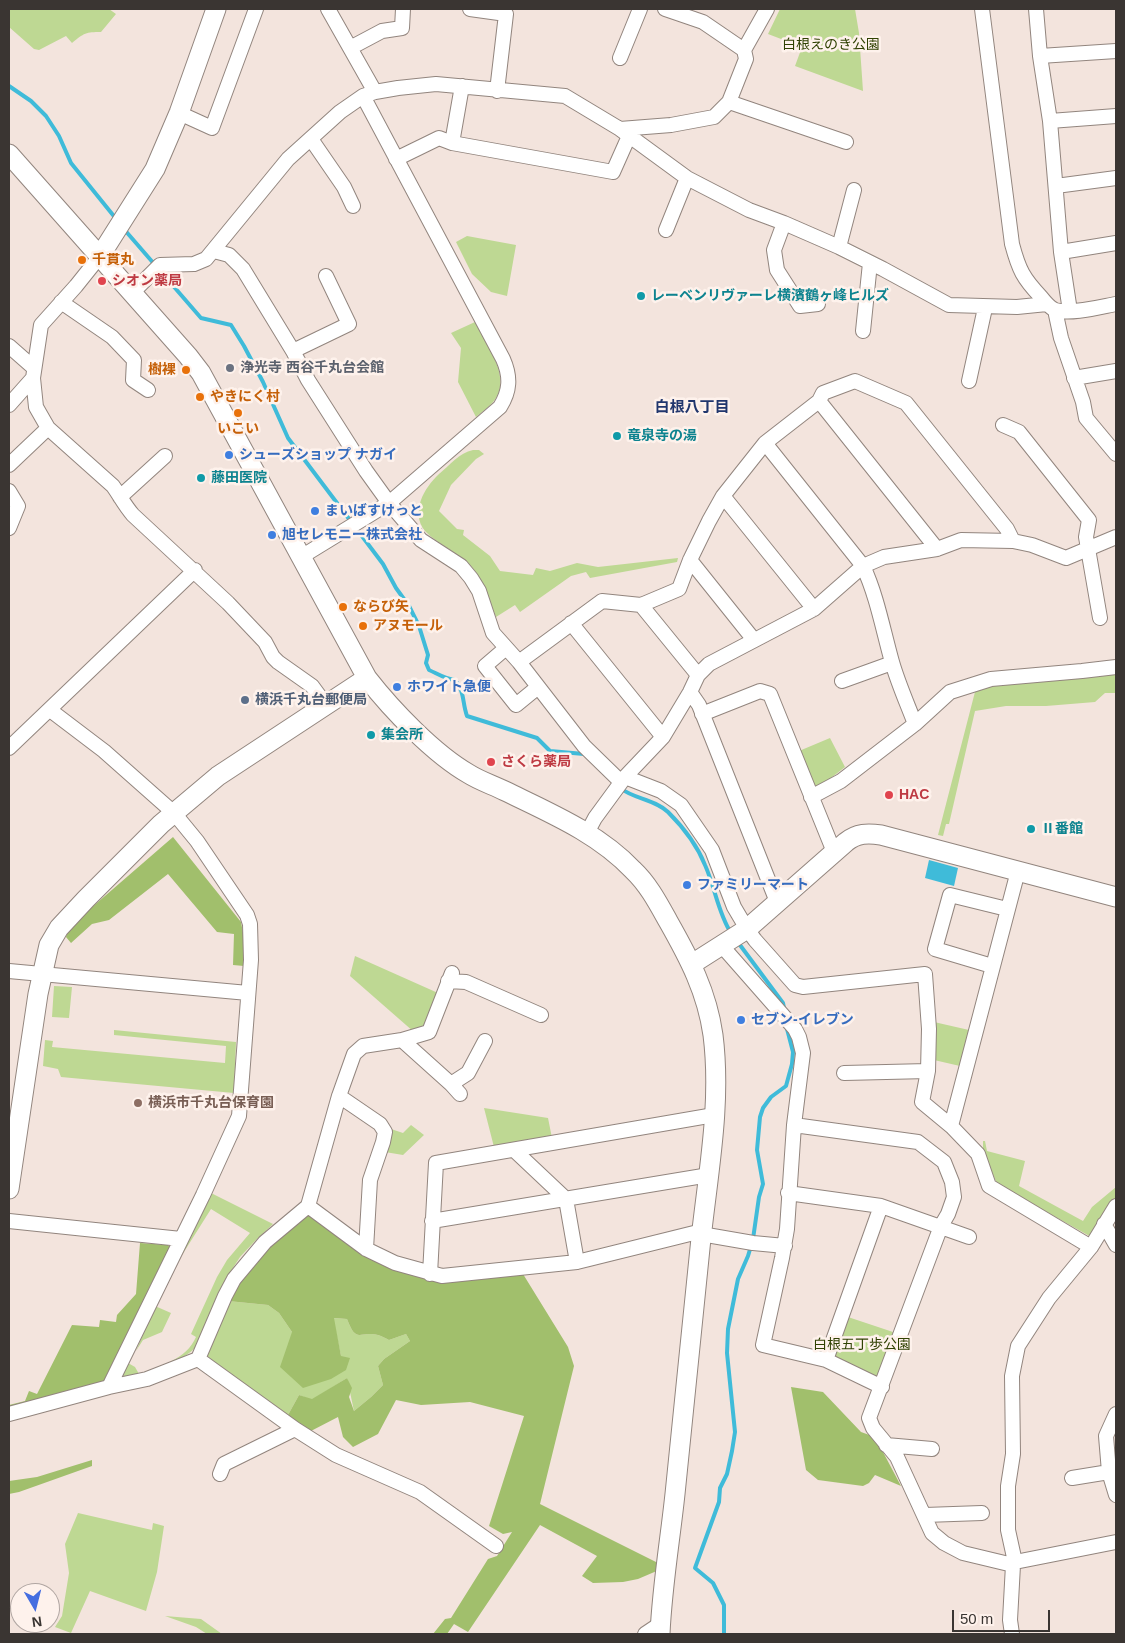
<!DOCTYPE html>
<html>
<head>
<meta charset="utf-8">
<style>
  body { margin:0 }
  #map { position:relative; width:1125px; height:1643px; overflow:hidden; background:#f3e4dd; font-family:Arial,sans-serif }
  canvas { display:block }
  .frame { position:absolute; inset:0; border:10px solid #3a3532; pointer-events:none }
  .north { position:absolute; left:10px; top:1583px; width:50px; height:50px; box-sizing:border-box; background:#fef2ec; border:1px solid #b0a6a2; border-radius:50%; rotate:172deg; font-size:14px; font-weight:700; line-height:20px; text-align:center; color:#3a3532 }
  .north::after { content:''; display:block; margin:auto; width:18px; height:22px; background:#456ee0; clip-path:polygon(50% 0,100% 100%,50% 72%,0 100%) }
  .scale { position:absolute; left:952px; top:1610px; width:98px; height:22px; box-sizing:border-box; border:2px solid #3a3532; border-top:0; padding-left:6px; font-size:15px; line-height:18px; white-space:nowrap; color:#3a3532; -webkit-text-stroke:4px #fef2ec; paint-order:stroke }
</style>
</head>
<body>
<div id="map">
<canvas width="1125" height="1643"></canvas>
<div class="frame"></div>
<div class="north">N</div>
<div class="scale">50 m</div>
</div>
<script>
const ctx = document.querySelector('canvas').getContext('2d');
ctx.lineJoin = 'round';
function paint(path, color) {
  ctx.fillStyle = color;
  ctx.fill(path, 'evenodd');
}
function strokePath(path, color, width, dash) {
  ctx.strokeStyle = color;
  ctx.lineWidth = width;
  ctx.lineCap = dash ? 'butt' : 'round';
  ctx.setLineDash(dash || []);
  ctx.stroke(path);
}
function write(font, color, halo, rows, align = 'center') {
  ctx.font = font + ' Arial,"Noto Sans JP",sans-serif';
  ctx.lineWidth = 5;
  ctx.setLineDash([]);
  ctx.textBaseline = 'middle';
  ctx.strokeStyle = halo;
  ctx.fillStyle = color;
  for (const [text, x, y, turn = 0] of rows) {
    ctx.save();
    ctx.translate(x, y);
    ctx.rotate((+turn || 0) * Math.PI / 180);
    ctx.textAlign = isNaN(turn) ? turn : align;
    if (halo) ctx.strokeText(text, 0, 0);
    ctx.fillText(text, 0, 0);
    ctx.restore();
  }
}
const green = new Path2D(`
  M9,9h100l7,5 -15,18c-15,0 -17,1 -29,11l-6,-7 -27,14 -5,-1 -25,-22z
  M780,9h75l4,24 4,58 -68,-25 7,-19 -34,-13z
  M467,236l49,9 -9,51 -16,-4 -19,-18 -16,-32z
  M475,322c10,20 36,54 21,76 -4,7 -13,13 -20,19l-18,-35 3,-34 -10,-15z
  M473,450h6l5,4 -8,5 -25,26 -12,26 18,18 7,1 -1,5 27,21 10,15 33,4 3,-7 14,3 27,-8 21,4 80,-9 -1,4 -87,16 -4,-6 -15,4 -51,36 -5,-7 -19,12c-7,-18 -12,-37 -25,-51 -12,-13 -35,-23 -46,-35 -15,-19 -1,-43 14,-57 11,-9 20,-21 34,-24z
  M1116,673v20h-11l-10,9 -49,4h-40l-31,5 -26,113h-3l-3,12 -5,-1 38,-147z
  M830,738l15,29 -27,21 -5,-1 -14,-36z
  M355,956l83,37 -12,37 -12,2 -64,-56z
  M54,986l18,1 -3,31 -17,-1z
  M934,1022l35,8 -9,36 -26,-6z
  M114,1030l122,12 -2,51 -173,-16 -3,-8 -15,-3 2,-26 8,1 -1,6 173,16 1,-17 -112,-11z
  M484,1108l64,10 4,20 -58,9z
  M411,1125l13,10 -21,20 -18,-3 6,-23 12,4z
  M983,1141h2l2,10 38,10 -6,25 64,35 9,-14 24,-20v13l-23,38 -96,-54 -14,-33z
  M211,1193l62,31 -18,17 -15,16 -11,17 -34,74c-20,19 -49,24 -74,33l7,-18 7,4 4,7c22,-9 47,-14 57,-37l-5,-3 26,-57 10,-17 23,-27 -39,-24 -29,46 -3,-3z
  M228,1301l40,4 11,8 13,19 49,24 -8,-38 14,1c10,26 12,11 31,16 4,1 7,3 11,5l17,-6 4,7 -26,18 -6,7 5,19 -12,12 -17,14 -7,-33 -35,22 -13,-5 -11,20 -80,-58 -1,-8z
  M155,1306l16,7 -9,19 -19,8 -7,11z
  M845,1316l48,16 -15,43 -6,3 -37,-22 -1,-3z
  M78,1513l74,17 1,-7 11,3 -7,46 -11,39 -56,-20 -19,42 -16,-6 7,-11 7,-43 -4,-29z
  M165,1616l36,3 21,15h-15l-11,-7z`);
const forest = new Path2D(`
  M173,837l68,85 4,22 -1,22 -11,-1 1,-31 -17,-2 -49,-58 -59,46 -17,4 -21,19 -5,-6 2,-9z
  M306,1213l134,66 34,1 49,-6 45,73 6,19 -34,138 120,60 -1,6 -21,9 -15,3 -30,1 -11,-7 15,-20 -57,-31 -72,107 -14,-8 -7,10h-14l12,-15 6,-1 37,-59 9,-3 15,-24 -9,2 -14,-8 35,-110 -54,-14 -49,3 -25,-5 -18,34 -25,13 -10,-10 -5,-20 -29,15 -19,-10 -2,-7 11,-20 13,4 35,-21 5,10 -3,9 5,14 17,-14 12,-12 -5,-19 6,-7 26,-18 -4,-7 -17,6c-4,-2 -7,-4 -11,-5 -19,-5 -21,10 -31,-16l-13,-1 7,38 9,2 -4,12 -15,9 -28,9 -23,-21 12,-35 -13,-19 -11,-8 -40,-4 27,-44z
  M140,1243l28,2 3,4 -66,135 -96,26v-5l16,-4 4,-10 8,3 35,-69 27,2 1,-7 16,2 1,-7 19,-21z
  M791,1387l32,5 38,40 14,5 26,49 -26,-11 -6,8 -6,3 -45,-6 -12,-10z
  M92,1460v6l-73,26 -10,2v-13l28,-4z`);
const water = new Path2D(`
  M929,860l29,8 -4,18 -29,-8z`);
const stream = new Path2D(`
  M9,86l22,15 15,15 13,20 12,27 46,57
  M123,228l78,90 30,7 13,21 19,36 25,56 95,126 13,24 13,18 10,20 9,29 -2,8 3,7c9,4 16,9 26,10 10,12 7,22 12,36l70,22 13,13 34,3
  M620,788c14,11 34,11 48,24 15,15 29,33 37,53 10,22 13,48 26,68
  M737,941l46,62 1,5
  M753,1239l6,-42 4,-13 -6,-34 3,-33 3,-9 8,-11 15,-11 6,-22 1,-12 -7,-27
  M724,1634v-29l-11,-22 -18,-15 24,-66 1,-14 7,-14 5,-23 3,-19 -8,-79 1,-24 10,-50 10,-23 3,-10`);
const street = new Path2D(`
  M328,9l47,83
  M470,9l36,5 -9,77
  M665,9l38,13 41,28
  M982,9l30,235c7,26 11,34 29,53 4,5 9,11 14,13 15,5 45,-3 61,-6
  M1036,9l4,47 10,65 11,131 9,59
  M350,48l32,-17 20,-3 1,-19
  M1040,56l76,-5
  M620,58l20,-49
  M729,102l117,40
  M179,113l33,15 44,-119
  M1050,121l66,-5
  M620,129l67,49 62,32 35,13 55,24 44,22 66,36 68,2 30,-3
  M311,139l33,48 9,19
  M452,143l10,-57
  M396,159l43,-21 13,5 161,29 16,-36
  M1056,186l60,-8
  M784,223l-10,27 3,20 23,36 18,-2
  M666,230l21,-52
  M839,247l15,-57
  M214,251l15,4 14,14 50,82 15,29 58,91 23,32 32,37 40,26 10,12 8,13 14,42 26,29 65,84 37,36
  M1061,252l55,-9
  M100,256l-24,30 -35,39 -8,53 3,29 12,21 65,58c7,10 12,20 20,29l95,88 37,39 8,15 5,5 34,24 14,19
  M132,293l28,-28 34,-1 12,-5 82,-100 52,-47 23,-16 12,-4 23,-4 38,-4 129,12 55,33 51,-4 43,-8 15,-15 17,-43 -2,-9 23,-41
  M61,302l51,35 22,23 -1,20 15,10
  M1055,310l6,28 22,64 3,16 30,36
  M863,331l7,-68
  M9,346l25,22
  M293,351l56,-27 -23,-48
  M1074,378l42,-7
  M969,381l16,-73
  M819,401l118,148
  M9,405l24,-27
  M1003,425l16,7 70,88 -3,17 14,81
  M765,443l98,123c14,30 20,64 29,96 6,21 15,41 23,62
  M9,465l39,-37
  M9,491l9,15 -9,22
  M723,496l91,113
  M120,497l45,-41
  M301,557l88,-54 111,-96c10,-16 11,-30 3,-48l-140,-263
  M690,560l64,80
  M641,605l57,70
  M571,623l92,114
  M506,648l-21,18 31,39 22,-18
  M519,662l83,-61 39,4 38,-16 11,-29 19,-39 14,-25 42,-53 54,-42 4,-8 32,-12 51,22 101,126 6,12
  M842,681l50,-18
  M690,692l9,13 78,197
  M50,710l54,41 70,62 23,28 50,74 3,9 1,36 -12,156 -36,79 -94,192
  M702,714l58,-23 10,3 64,158
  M9,748l186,-178
  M625,777l36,14 20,14 31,45 22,57 13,22 8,11 40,45 8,2 122,-13 4,55 -1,42 -6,31 29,24 27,28 11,32 102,61
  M811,797l30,-16 74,-57 35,-32 41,-13 91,-8 34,-4
  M587,833l8,-15 30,-41 38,-40 27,-45 8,-17 11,-11 105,-55 49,-43 21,-9 53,-8 24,-9 52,1 19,4 34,13 50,-21
  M722,946l73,83 4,8 4,16 -9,72 -7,104 -5,29 -19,87 63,15 56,27
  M992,966l-57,-17 15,-54 57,14
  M9,971l239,22
  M448,981l18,1 75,33
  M402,1040l27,-8 23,-59
  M844,1073l84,-2
  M451,1084l17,-11 17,-32
  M339,1096l41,28 5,8 -2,10 -13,38 -4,69
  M794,1125l124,17 26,20 8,20 2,15 -6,17 -7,12 -72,192 4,10 24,29 35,76 12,10 19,10 50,12
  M951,1126l67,-255
  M514,1150l52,49 11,63
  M788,1193l93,13 88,31
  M308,1206l58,43 29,14 47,13 135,-14 125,-31
  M9,1221l172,18
  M432,1221l277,-46
  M1104,1224l12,21
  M701,1234l52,9 32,3
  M430,1274l6,-111 278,-48
  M198,1359l97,70 41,26 84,37 76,54
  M826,1360l55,-154
  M9,1414l100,-27 38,-8 51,-20 27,-63 9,-17 31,-37 43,-36 31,-110 15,-42 9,-8 39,-6 49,44 9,10
  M1116,1414l-10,22 3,36 7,23
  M886,1445l46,4
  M220,1474l4,-10 71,-35
  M1072,1478l37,-6
  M925,1515l57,-2
  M1015,1562l101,-20
  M645,1634l15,-10
  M1012,1634l-2,-14 3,-55 2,-3 -7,-32v-44l5,-32 -1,-78 6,-30 31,-48 42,-51 25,-41`);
const secondary = new Path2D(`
  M9,154l179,202 13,17 166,305c25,32 67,76 102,96 11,7 24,11 36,17 45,22 93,42 128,79 15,14 25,33 35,51 21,37 39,71 45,114 9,71 -6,143 -13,213 -9,82 -16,164 -25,246 -5,47 -13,93 -15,140
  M100,256l55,-87 24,-56 37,-104
  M692,964l55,-35 99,-87c11,-9 22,-9 35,-7l235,62
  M9,1189l29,-195 11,-49 10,-17 27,-29 75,-75 57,-48 149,-98`);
const markers = [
  [82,260,5,"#e8710a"],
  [102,281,5,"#e0444e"],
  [641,296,5,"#0f9aa8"],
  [230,368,5,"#6b7280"],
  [186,370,5,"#e8710a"],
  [200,397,5,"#e8710a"],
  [238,413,5,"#e8710a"],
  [617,436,5,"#0f9aa8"],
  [229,455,5,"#3f7fe0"],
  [201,478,5,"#0f9aa8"],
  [315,511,5,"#3f7fe0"],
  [272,535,5,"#3f7fe0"],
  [343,607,5,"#e8710a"],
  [363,626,5,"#e8710a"],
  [397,687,5,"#3f7fe0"],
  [245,700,5,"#5c6f8a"],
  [371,735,5,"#0f9aa8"],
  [491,762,5,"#e0444e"],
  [889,795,5,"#e0444e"],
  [1031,829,5,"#0f9aa8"],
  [687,885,5,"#3f7fe0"],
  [741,1020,5,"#3f7fe0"],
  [138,1103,5,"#8d6e63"]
];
const parkNames = [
  ["白根えのき公園",831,45],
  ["白根五丁歩公園",862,1345]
];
const foodNames = [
  ["千貫丸",92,260],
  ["樹裸",176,370,"right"],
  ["やきにく村",210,397],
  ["いこい",238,429,"center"],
  ["ならび矢",353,607],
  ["アヌモール",373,626]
];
const healthNames = [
  ["シオン薬局",112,281],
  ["さくら薬局",501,762],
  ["HAC",899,795]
];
const cultureNames = [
  ["レーベンリヴァーレ横濱鶴ヶ峰ヒルズ",651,296],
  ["竜泉寺の湯",627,436],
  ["藤田医院",211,478],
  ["集会所",381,735],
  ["Ⅱ番館",1041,829]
];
const worshipNames = [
  ["浄光寺 西谷千丸台会館",240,368]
];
const shopNames = [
  ["シューズショップ ナガイ",239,455],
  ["まいばすけっと",325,511],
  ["旭セレモニー株式会社",282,535],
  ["ホワイト急便",407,687],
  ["ファミリーマート",697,885],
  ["セブン-イレブン",751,1020]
];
const serviceNames = [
  ["横浜千丸台郵便局",255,700]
];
const educationNames = [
  ["横浜市千丸台保育園",148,1103]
];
const neighbourhoodNames = [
  ["白根八丁目",692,408]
];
paint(green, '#bed893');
paint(forest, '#a1bf6c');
paint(water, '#3fbbd9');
strokePath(stream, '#3fbbd9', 4);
strokePath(street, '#92857e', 16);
strokePath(secondary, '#92857e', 21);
strokePath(street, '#fff', 14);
strokePath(secondary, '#fff', 19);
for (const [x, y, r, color] of markers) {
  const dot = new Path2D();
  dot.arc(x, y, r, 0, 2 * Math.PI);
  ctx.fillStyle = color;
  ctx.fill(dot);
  strokePath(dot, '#fef2ec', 2);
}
write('14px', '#304203', '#fef2ec', parkNames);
write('bold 14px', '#c56008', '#fef2ec', foodNames, 'left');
write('bold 14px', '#be3a42', '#fef2ec', healthNames, 'left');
write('bold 14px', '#0d838f', '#fef2ec', cultureNames, 'left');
write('bold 14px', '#5b616d', '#fef2ec', worshipNames, 'left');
write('bold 14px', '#366cbe', '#fef2ec', shopNames, 'left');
write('bold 14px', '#4e5e75', '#fef2ec', serviceNames, 'left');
write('bold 14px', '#785e54', '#fef2ec', educationNames, 'left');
write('bold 15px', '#21366d', '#fef2ec', neighbourhoodNames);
</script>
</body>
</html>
